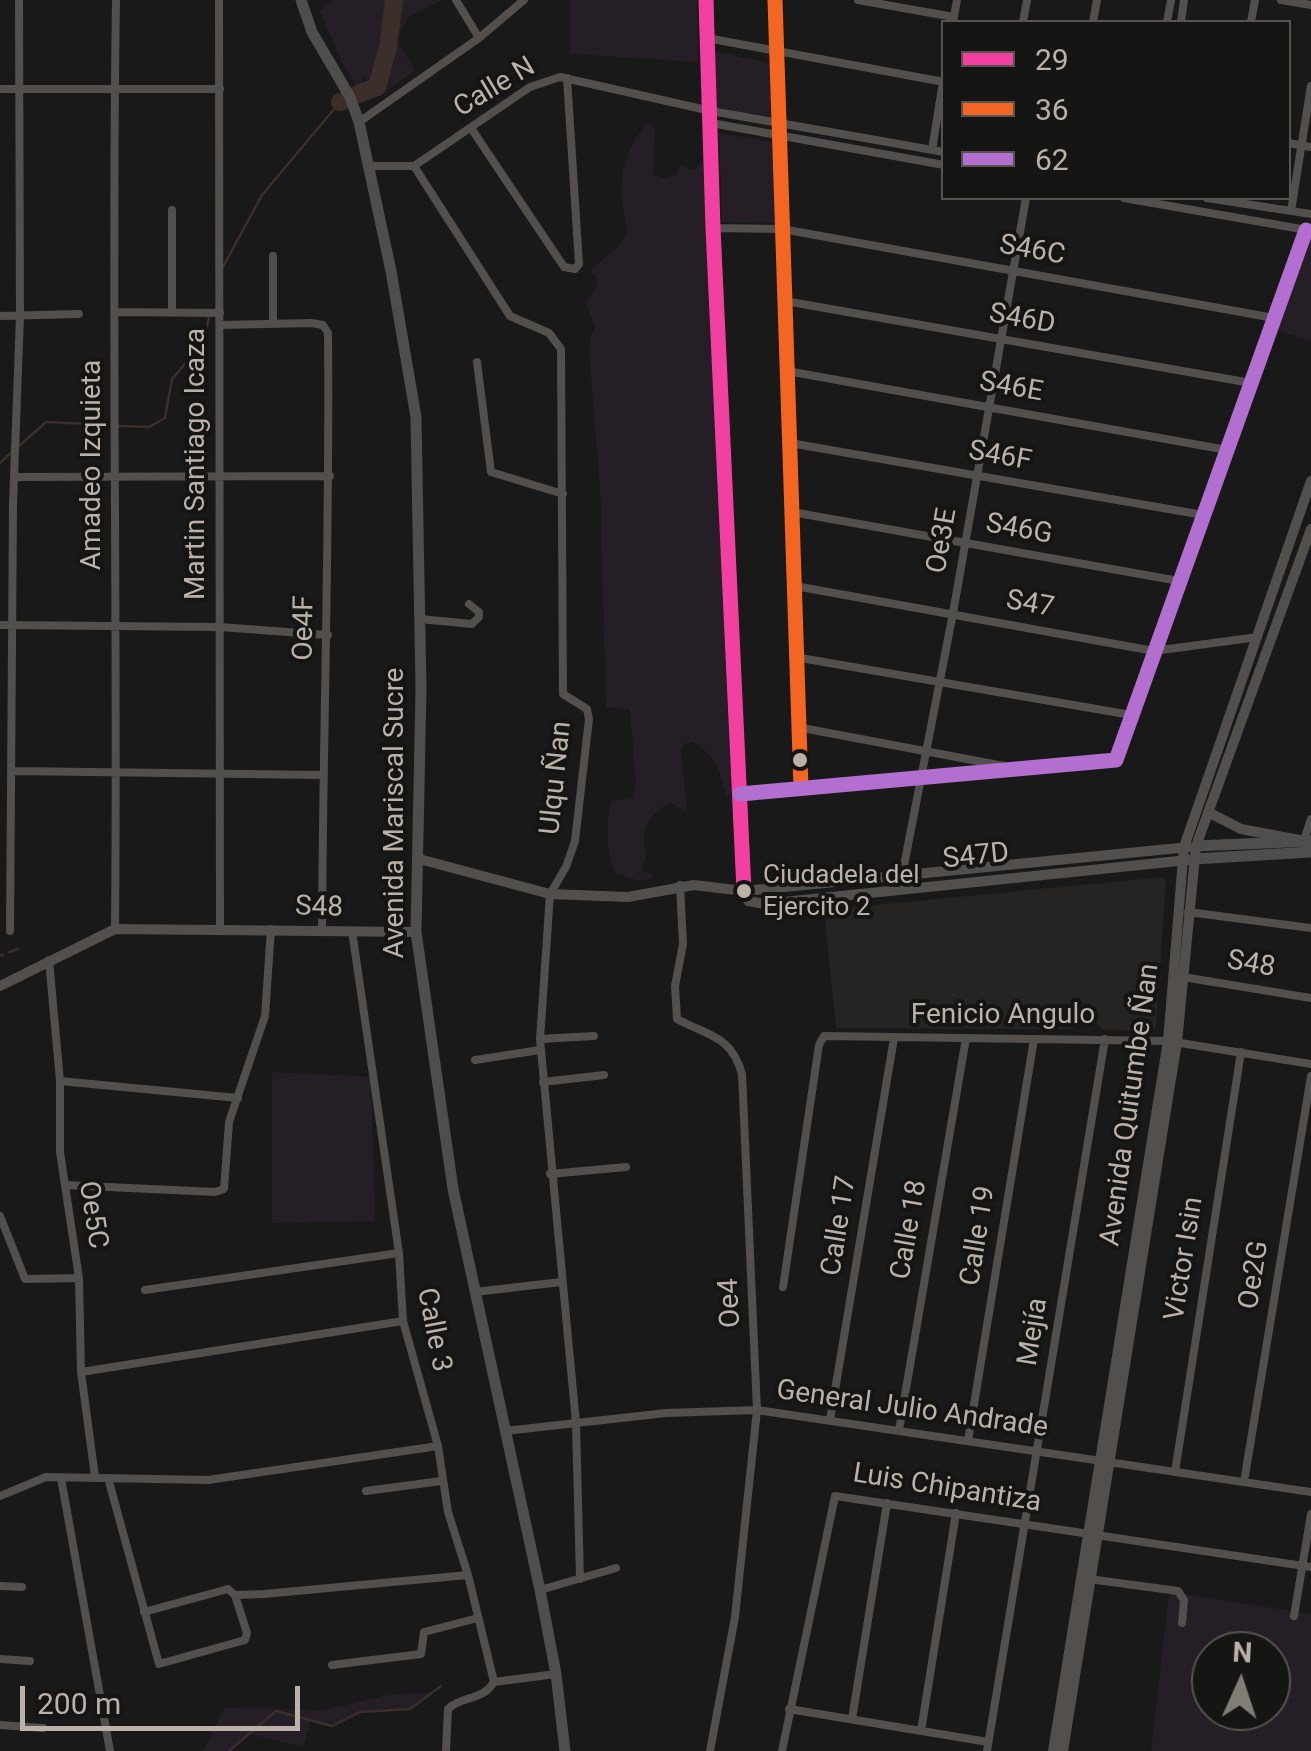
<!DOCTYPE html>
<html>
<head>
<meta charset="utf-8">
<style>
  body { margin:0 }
  #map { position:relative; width:1311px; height:1751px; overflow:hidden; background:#191919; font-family:Roboto,sans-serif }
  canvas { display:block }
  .legend { position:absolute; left:941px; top:20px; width:350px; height:180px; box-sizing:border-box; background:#151513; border:2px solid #57534f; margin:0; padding:12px 18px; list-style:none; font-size:30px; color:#bbb1a9 }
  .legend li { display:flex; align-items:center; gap:20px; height:50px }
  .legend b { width:50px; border:2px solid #57534f }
  .north { position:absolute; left:1191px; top:1631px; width:100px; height:100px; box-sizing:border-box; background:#151513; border:2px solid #57534f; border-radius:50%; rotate:3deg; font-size:28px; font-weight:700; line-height:40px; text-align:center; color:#bbb1a9 }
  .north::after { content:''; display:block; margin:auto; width:35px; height:45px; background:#827c77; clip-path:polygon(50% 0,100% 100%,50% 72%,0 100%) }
  .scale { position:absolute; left:20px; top:1686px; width:280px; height:45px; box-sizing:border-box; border:5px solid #bbb1a9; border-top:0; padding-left:12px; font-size:30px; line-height:35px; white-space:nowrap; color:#bbb1a9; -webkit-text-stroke:8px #151513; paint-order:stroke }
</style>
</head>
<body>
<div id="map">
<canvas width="1311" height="1751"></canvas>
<ul class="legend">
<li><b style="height:12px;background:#f240a1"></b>29</li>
<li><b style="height:12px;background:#f26522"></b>36</li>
<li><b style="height:12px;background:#b36fd0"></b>62</li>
</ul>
<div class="north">N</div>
<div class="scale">200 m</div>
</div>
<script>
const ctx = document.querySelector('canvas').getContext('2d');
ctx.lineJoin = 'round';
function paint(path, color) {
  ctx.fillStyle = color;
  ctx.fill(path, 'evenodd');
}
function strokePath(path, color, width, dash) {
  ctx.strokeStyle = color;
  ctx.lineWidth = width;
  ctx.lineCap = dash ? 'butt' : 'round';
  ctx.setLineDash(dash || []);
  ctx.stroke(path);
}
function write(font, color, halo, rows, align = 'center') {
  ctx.font = font + ' Roboto,sans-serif';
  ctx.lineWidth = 8;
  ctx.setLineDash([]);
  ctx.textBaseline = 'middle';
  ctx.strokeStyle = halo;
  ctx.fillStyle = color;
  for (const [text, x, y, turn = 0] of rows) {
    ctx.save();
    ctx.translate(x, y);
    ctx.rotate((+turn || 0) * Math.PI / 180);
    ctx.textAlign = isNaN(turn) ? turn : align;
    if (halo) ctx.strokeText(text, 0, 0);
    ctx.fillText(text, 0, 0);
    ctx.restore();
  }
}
const built = new Path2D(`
  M1164,877l2,4 -10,144 -3,6 -51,-1 -5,-6 -23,1 -1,4 -237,-1 -12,-118z`);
const green = new Path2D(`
  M332,0h110l-35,18 -10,22 18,30 -34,25 -17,-18 -6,12 -17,-29 -21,-49z
  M570,0h127l1,62 -128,-8z
  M707,49l69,16 2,59 -67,-13z
  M646,123l9,3 -2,49 12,3 11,-3 4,-9 15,3 10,-9 26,635 -4,1c-9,-27 -8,-38 -35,-54l-8,2 -3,7 6,60 -16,-8c-20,7 -34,31 -24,51l-5,12 2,6 9,2 -1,4 -13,3 -23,-7c-10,-20 -11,-52 -4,-73l20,-3 4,-14 -6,-75 -24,-2 -6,-221 -11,-133 1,-15 5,-11 -9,-25 11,-17v-7l-7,-8 26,-21 12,-17c-11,-47 -10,-69 18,-109z
  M719,133l53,9 3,81 -53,-1z
  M1309,238h2v103l-36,-11z
  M272,1072l99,5 4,144 -103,2z
  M1169,1592l142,22v137h-160zM1211,1651h60v60h-60z
  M434,1692l-24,17 -50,3 -28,14 -21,-6 -8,27 -54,-13 -20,17h-26l22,-44 96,4 66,-16z`);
const stream = new Path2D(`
  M223,267l39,-72 78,-93
  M119,426l30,1 16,-9 7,-39 32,-37 5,-25
  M19,446l27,-24 66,3
  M0,463l13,-12
  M9,952l9,-3
  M0,956l3,-1
  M229,1751l47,-40 56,15 28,-14 50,-3 31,-23`);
const river = new Path2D(`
  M358,94l19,-7 11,-40 6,-47
  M340,102l3,-1`);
const minor = new Path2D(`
  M219,0l1,928
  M456,0l23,38
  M706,0l7,228 31,663
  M775,0l26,788
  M858,0l96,17
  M1281,0l30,5
  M953,22l4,-22
  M1023,22l4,-22
  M1093,22l4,-22
  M1167,22l4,-22
  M1181,22l3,-22
  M1251,22l4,-22
  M707,38l237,44
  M0,89h220
  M359,122l120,-84 45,-38
  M711,123l233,42
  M471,128l93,139 11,2 4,-5 -12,-186
  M1288,143l23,4
  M932,150l11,-68
  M368,166h46l116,-79 30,-10 151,34 233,41
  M414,166l96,150 39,17 12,16 2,345 24,15 2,10 -14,122 -9,26 -16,27 -10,145 36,384 4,156
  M1124,198l183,32
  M1207,198l104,16
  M172,210v102
  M1291,211l20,-125
  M713,228l69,1 492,89
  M273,256v67
  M785,301l466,82
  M115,312l105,1
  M0,316l79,-2
  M220,325l91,-2 12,2 5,8c2,199 -5,398 -6,597
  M477,362l14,110 72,22
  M787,371l440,79
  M790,443l413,72
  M15,477l315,-1
  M792,512l387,69
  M795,586l359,65 104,-14
  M420,619l52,5 7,-7v-5l-10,-8
  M0,625l220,2 108,8
  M795,657l336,58
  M797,727l207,39
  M13,771l309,4
  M740,794l376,-34 190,-530
  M1304,840l7,-21
  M902,876l51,-263 73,-415
  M680,885l3,59 -8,42 2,33c31,17 54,16 65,55l15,336 -22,207 -25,134
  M1188,912l123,16
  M115,929c3,-310 -4,-619 1,-929
  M10,931l3,-427 7,-188 -1,-316
  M352,931l47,322 4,68 35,125 10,66 20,63 26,107
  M49,960l11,121v71l19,126 2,94 14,105
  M1183,977l128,21
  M540,1039l54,-3
  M475,1060l65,-10
  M60,1081l178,17
  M543,1082l61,-7
  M550,1174l76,-7
  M65,1185l150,7 9,-3 5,-67 36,-106 6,-87
  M0,1216l25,63 54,-1
  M783,1287l36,-242 5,-9 344,5 143,23
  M145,1290l254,-37
  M475,1292l86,-10
  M81,1372l322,-51
  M830,1420l64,-382
  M899,1430l67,-392
  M505,1431l161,-18 91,-3 554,82
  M968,1441l66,-402
  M1175,1472l66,-420
  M61,1478l49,273
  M108,1478l51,186 86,-24 2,-7 -12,-38
  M1244,1482l67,-406
  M366,1491l75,-10
  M0,1496l46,-19 162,3 230,-34
  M1089,1579l89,12 6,9 -2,23
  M0,1586l22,1
  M540,1590l76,-22
  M144,1612l84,-23 7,6 29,-1 204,-19
  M1294,1616l17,-102
  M0,1659l30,2
  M332,1665l89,-11 3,-22 54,-14
  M494,1682l62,-8
  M789,1709l199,33
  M852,1719l35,-216
  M0,1725l43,3
  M921,1731l35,-218
  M446,1751l2,-42c15,-14 33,-7 46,-27
  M782,1751l53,-255 476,71
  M987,1751l118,-712`);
const tertiary = new Path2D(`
  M1208,812l33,17 58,11
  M419,859l131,35 78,3 66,-12 50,6 445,-44
  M744,891l4,10 16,3 424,-44
  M0,986l115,-57 301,3
  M1053,1751l115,-710 16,-194 127,-366
  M1063,1751l114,-709 19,-196 115,-317`);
const secondary = new Path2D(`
  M301,0l11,32 38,65 9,25 32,149 25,146 5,272 -5,243 37,257 87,401 16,84 9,77
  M1196,846l115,-5
  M1194,859l117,-7`);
const bus1 = new Path2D(`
  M706,0l7,228 31,663`);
const bus2 = new Path2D(`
  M775,0l26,788`);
const bus3 = new Path2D(`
  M740,794l376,-34 190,-530`);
const markers = [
  [800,760,9,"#bbb1a9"],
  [744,891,9,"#bbb1a9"]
];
const busNames = [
  ["Ciudadela del",763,876],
  ["Ejercito 2",763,908]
];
const streetNames = [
  ["Calle N",495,88,-31],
  ["S46C",1032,251,10],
  ["S46D",1022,320,10],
  ["S46E",1011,388,10],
  ["S46F",1000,457,10],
  ["Martin Santiago Icaza",197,464,-90],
  ["Amadeo Izquieta",93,465,-90],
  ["S46G",1019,530,10],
  ["Oe3E",943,541,-80],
  ["S47",1030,605,10],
  ["Oe4F",305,628,-89],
  ["Ulqu Ñan",557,778,-84],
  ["Avenida Mariscal Sucre",396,813,-90],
  ["S47D",976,857,-6],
  ["S48",319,908,2],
  ["S48",1251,965,10],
  ["Fenicio Angulo",1003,1016],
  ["Avenida Quitumbe Ñan",1131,1105,-82],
  ["Oe5C",92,1215,81],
  ["Calle 17",840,1226,-81],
  ["Calle 18",910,1230,-80],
  ["Calle 19",979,1236,-81],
  ["Victor Isin",1185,1259,-81],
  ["Oe2G",1255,1275,-81],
  ["Oe4",731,1303,-93],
  ["Calle 3",433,1330,79],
  ["Mejía",1034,1332,-81],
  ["General Julio Andrade",912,1410,8],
  ["Luis Chipantiza",947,1489,9]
];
paint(built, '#252423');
paint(green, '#251e27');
strokePath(stream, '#3c2e2a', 2.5);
strokePath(river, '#3c2e2a', 18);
strokePath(minor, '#524f4c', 8);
strokePath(tertiary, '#524f4c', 10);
strokePath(secondary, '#504e4c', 11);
strokePath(bus1, '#f240a1', 15);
strokePath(bus2, '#f26522', 15);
strokePath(bus3, '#b36fd0', 15);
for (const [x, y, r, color] of markers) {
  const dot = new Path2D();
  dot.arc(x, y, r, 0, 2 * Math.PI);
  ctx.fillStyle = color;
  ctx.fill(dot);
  strokePath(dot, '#151513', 4);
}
write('26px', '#bbb1a9', '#151513', busNames, 'left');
write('28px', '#bbb1a9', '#151513', streetNames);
</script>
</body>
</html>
